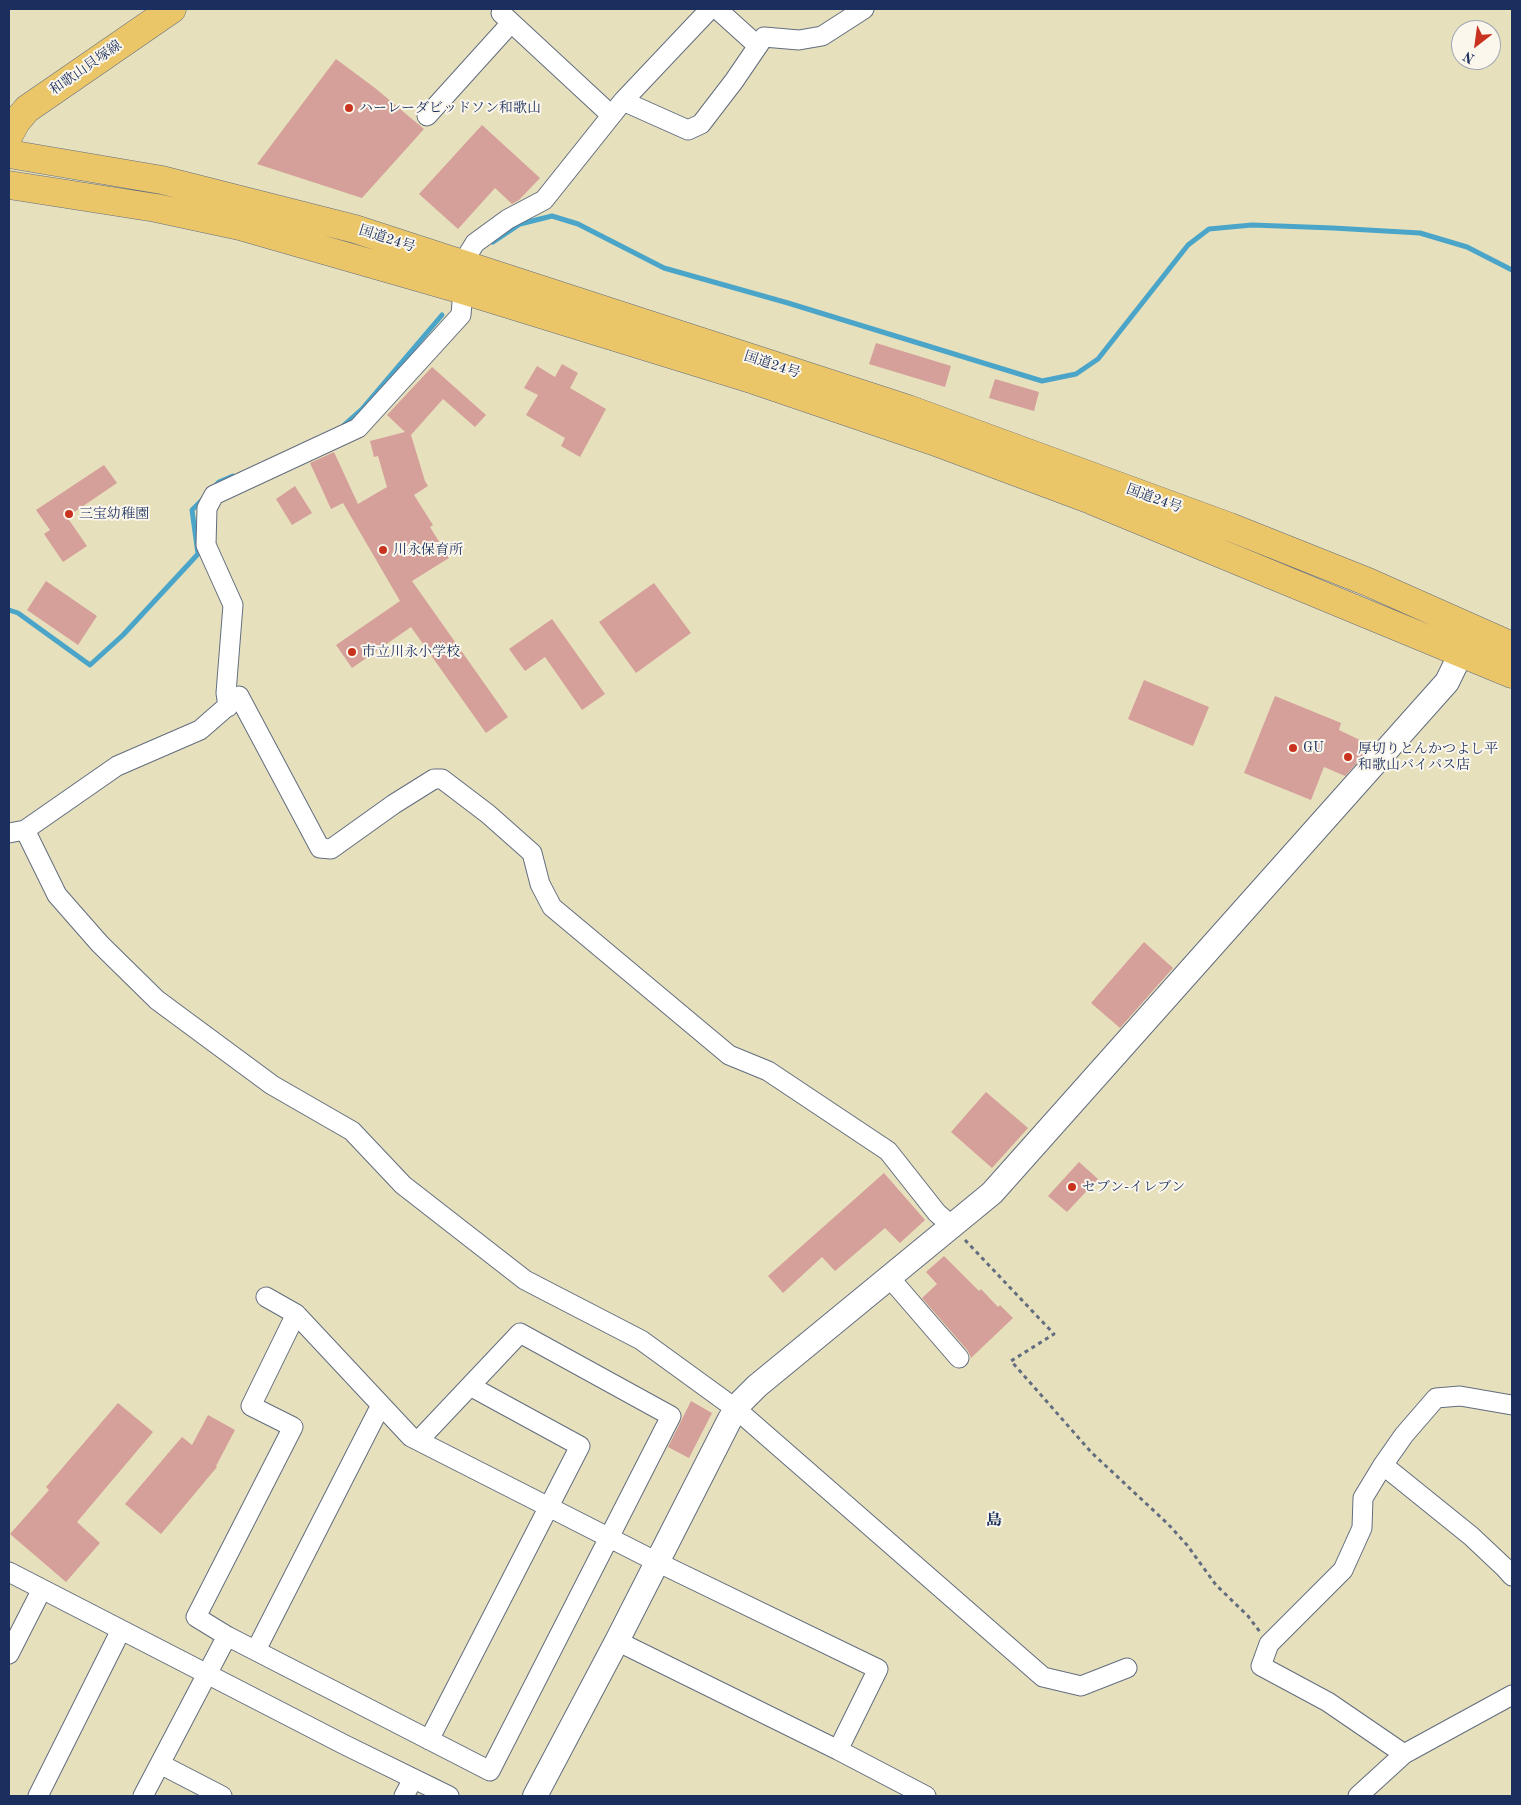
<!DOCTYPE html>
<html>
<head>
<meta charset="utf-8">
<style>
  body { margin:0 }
  #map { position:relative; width:1521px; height:1805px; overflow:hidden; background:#e7e0bd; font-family:"Old Standard TT",serif }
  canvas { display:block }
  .frame { position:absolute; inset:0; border:10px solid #1b2f5e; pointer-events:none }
  .north { position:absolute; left:1451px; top:20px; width:50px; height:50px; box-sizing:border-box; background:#fbf7ec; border:1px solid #a1a7b3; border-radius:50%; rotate:210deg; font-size:14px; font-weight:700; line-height:20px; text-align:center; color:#1b2f5e }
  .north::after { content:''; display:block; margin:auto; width:18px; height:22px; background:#c8321e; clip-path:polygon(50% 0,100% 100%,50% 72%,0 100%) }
</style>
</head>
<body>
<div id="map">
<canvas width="1521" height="1805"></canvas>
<div class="frame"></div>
<div class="north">N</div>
</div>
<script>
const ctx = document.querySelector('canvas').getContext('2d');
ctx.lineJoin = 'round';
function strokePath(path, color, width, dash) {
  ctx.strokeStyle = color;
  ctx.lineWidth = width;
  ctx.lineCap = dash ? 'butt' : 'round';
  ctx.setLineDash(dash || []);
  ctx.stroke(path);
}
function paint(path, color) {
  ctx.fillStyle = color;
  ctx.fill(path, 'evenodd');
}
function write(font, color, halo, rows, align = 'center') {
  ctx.font = font + ' "Old Standard TT","Noto Serif JP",serif';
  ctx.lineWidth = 4;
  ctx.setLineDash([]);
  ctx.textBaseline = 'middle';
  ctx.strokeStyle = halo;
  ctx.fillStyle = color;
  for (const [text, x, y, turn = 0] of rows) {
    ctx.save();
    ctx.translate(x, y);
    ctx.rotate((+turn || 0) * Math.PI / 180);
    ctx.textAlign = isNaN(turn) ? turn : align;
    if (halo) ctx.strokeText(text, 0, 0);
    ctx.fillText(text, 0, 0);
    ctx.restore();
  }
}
const stream = new Path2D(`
  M493,242l27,-18 32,-8 26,8 86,44 124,35 254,78 34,-7 22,-15 90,-114 21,-16 43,-4 81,3 87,5 47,14 45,23
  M343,426l19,-17 80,-94
  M213,488l6,-6 14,-6
  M9,610l9,3 72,52 33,-30 75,-81 -6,-44 12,-12`);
const building = new Path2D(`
  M336,59l39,29 49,41 -62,69 -105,-34z
  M482,125l58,53 -21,22 -7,4 -17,-16 -37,41 -39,-35z
  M876,343l75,23 -6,21 -76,-23z
  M562,364l16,9 -8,15 36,21 -26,48 -19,-11 4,-8 -39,-23 12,-20 -14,-7 13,-22 18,11z
  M432,367l54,48 -11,12 -32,-28 -32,36 14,46 3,5 -14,9 19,30 -3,2 19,31 -37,23 96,136 -22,16 -75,-106 -59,41 -16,-23 64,-44 -57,-98 -12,6 -21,-46 24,-11 24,52 29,-17 -9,-31 -4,1 -4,-16 35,-9 -18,-17z
  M995,379l44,13 -5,19 -45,-13z
  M104,465l13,18 -50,34 20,29 -24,16 -19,-28 6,-4 -14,-20z
  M295,486l17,27 -20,12 -16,-26z
  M46,581l51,35 -19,29 -51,-35z
  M654,583l37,50 -55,40 -37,-51z
  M552,619l53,75 -23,16 -37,-53 -20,14 -16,-22z
  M1144,680l65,27 -16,39 -65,-27z
  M1275,696l66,27 -2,7 25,12 -3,6 5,2 -1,4 -20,22 -21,-9 -13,33 -67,-27z
  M1144,942l29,26 -53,60 -29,-25z
  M986,1092l42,36 -36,40 -41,-36z
  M1079,1162l19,17 -31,33 -19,-16z
  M884,1173l41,47 -25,23 -15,-15 -50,43 -13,-14 -39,36 -15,-17z
  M944,1256l35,35 2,-2 17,18 2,-2 13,13 -42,40 -3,-7 -46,-53 15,-14 -11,-12z
  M691,1401l21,12 -23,45 -21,-11z
  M118,1403l35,29 -76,90 23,21 -34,39 -56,-48 39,-44 -3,-3z
  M208,1415l27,15 -19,36 1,1 -56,67 -36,-30 57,-67 10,8z`);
const path = new Path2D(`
  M965,1240l89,94 -43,27 81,92 76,71 19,21 29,40 32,31 12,16`);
const minor = new Path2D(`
  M717,9l41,37
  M501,13l110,102
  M623,101l87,-92
  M427,116l84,-93
  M228,707l-2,-14 7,-88 -27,-60 1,-37 7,-13 144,-67 103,-113 2,-25 -1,-26 13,-21 33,-24 36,-19 79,-99 65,29 13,-6 33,-43 30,-44 35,3 23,-4 42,-27
  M25,830l32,65 43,49 57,56 115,85 80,46 51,54 122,95 116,60 95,69 307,268 38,9 46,-18
  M9,833l16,-3 92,-64 83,-36 39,-34 81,152 11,1 63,-45 40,-25h8l46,35 44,39 8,31 12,23 177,148 39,16 120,80 49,62 15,13
  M889,1277l70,81
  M266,1297l30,17 115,123 246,125 221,107 -40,81
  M1383,1465l88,71 33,31 8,9
  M9,1572l336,173 104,51
  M227,1636l263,135 181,-355 -151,-83 -101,107
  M617,1641l221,109 88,46
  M256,1650l125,-245
  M9,1654l33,-65
  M429,1740l151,-294 -110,-60
  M1404,1754l-76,-52 -67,-36 8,-22 74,-74 19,-42 1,-30 20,-33 21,-30 32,-37 24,-2 52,9
  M160,1764l62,32
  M38,1796l83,-166
  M143,1796l84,-160 -31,-19 97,-190 -42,-21 45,-92
  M404,1796l9,-17
  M1358,1796l46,-42 108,-59`);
const tertiary = new Path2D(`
  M535,1796l82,-155 113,-222 11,-17 16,-16 235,-193 455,-511 22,-45`);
const primary = new Path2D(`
  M9,135l7,-13 11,-13 145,-100`);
const trunk = new Path2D(`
  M9,154l153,26 193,49 553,180 322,118 138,55 144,64
  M9,185l147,23 84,18 223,64 291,90 179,61 158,59 421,174`);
const markers = [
  [349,108,5,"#c8321e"],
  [69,514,5,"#c8321e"],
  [383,550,5,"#c8321e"],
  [352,652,5,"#c8321e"],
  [1293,748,5,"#c8321e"],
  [1348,757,5,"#c8321e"],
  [1072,1187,5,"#c8321e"]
];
const streetNames = [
  ["和歌山貝塚線",86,68,-35],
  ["国道24号",387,239,18],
  ["国道24号",772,365,18],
  ["国道24号",1154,499,20]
];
const poiNames = [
  ["ハーレーダビッドソン和歌山",359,108],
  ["三宝幼稚園",79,514],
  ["川永保育所",393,550],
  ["市立川永小学校",362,652],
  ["GU",1303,748],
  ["厚切りとんかつよし平",1358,749],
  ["和歌山バイパス店",1358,765],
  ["セブン-イレブン",1082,1187]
];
const quarterNames = [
  ["島",994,1521]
];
strokePath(stream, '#4ba5c9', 5);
paint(building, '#d59f9a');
strokePath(minor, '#626d7f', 21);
strokePath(tertiary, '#626d7f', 26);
strokePath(primary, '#626d7f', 29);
strokePath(trunk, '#626d7f', 29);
strokePath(path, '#626d7f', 3, [4, 4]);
strokePath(minor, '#fff', 19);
strokePath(tertiary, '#fff', 24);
strokePath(primary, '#ebc669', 28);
strokePath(trunk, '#ebc669', 28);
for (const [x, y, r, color] of markers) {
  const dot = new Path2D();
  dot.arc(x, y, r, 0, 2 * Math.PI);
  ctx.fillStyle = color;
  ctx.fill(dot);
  strokePath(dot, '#fbf7ec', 2);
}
write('14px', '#1b2f5e', '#fbf7ec', streetNames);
write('14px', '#1b2f5e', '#fbf7ec', poiNames, 'left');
write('bold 16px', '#1b2f5e', '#fbf7ec', quarterNames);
</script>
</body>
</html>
